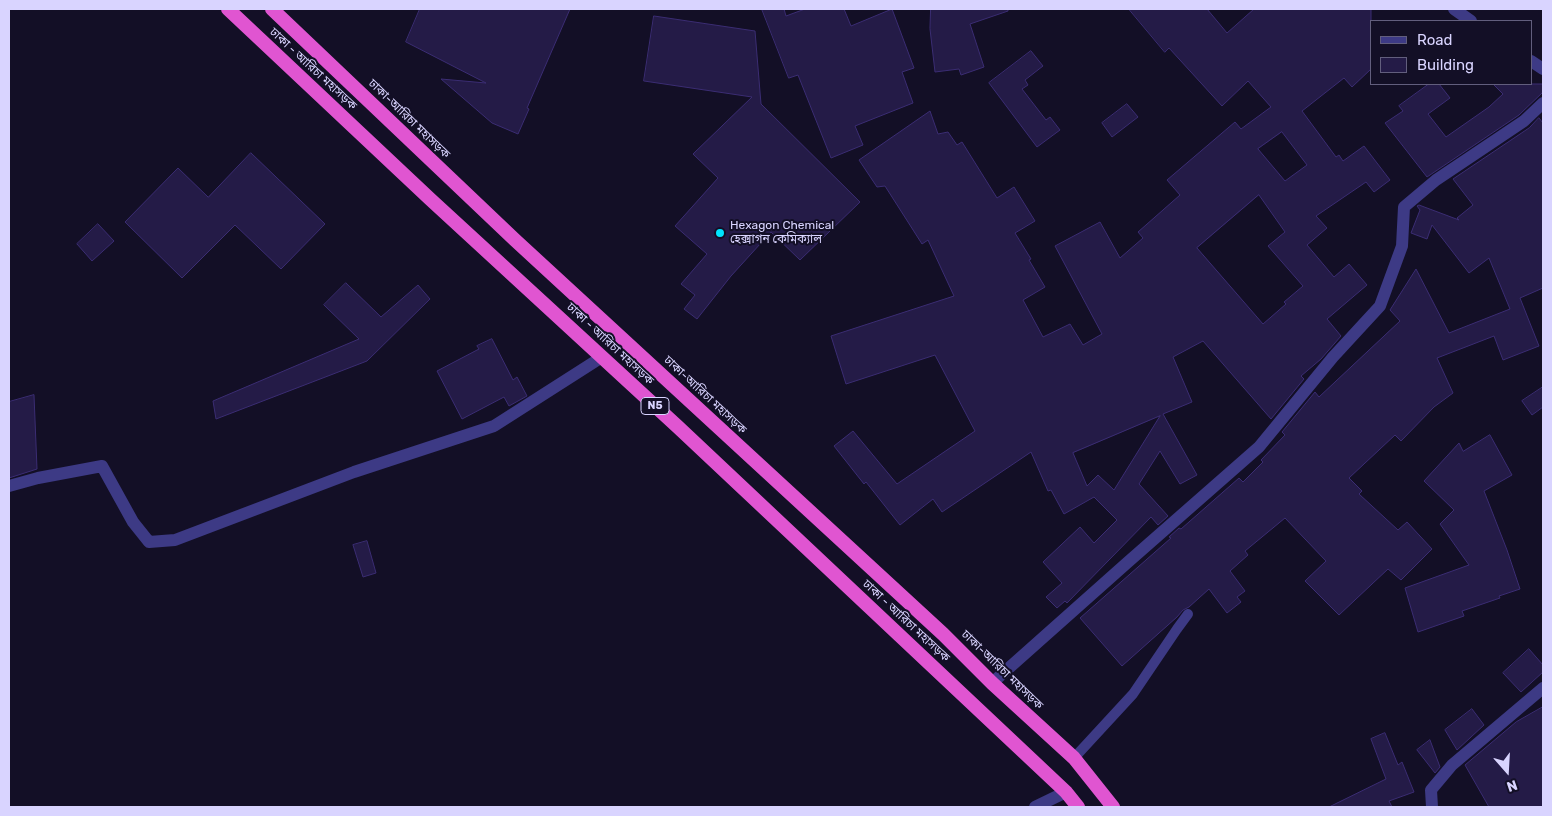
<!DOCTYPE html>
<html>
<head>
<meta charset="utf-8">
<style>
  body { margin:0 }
  #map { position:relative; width:1552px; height:816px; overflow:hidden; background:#130f26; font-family:Rubik,sans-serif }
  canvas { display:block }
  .frame { position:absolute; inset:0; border:10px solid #d9d4ff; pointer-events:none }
  .legend { position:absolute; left:1370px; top:20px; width:162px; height:65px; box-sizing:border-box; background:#130f26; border:1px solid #625e7d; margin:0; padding:6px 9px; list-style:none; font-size:15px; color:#d9d4ff }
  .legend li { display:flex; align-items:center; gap:10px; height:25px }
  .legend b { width:25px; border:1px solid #625e7d }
  .north { position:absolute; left:1482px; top:746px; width:50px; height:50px; -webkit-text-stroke:4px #130f26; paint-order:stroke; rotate:161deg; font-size:14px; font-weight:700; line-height:20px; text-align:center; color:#d9d4ff }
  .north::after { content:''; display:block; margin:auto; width:18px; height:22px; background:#d9d4ff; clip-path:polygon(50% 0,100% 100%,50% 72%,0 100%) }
</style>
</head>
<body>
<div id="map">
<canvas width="1552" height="816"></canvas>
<div class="frame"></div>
<ul class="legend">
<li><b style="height:6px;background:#3d3a85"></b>Road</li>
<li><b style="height:14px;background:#241b47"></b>Building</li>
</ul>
<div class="north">N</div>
</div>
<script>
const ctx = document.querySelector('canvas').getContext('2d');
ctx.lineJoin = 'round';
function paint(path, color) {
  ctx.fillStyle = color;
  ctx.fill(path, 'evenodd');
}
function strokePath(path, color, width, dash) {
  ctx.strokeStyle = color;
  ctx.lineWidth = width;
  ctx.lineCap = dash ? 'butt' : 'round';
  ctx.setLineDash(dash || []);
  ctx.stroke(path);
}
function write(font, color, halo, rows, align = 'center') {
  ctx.font = font + ' Rubik,"Noto Sans Bengali",sans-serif';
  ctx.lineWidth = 4;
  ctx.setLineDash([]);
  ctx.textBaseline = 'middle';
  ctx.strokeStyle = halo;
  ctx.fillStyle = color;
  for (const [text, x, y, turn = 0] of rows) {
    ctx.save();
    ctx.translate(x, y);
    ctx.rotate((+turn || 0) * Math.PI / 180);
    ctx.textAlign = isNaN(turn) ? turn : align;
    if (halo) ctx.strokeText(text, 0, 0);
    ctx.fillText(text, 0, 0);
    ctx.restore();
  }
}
const building = new Path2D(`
  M420,9h150l-43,99 2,1 -11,25 -26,-11 -51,-44 45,4 -80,-41z
  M762,9h22l2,7 19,-7h39l7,17 41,-17 22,59 -12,4 11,31 -58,23 8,19 -32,13 -33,-83 -9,3z
  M931,9h77v2l-38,13 14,43 -23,8 -2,-6 -24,3 -5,-43z
  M1129,9h78l20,24 27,-24h117v60l-19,18 -8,-9 -42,33 34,46 3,-2 4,6 21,-15 26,34 -16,12 -8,-10 -50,34 11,12 -20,17 27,32 15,-13 18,21 -40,34 14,17 -20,23 -20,17 3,3 -33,40 -68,-78 -30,16 19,45 -29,12 34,61 -17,9 -20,-33 -21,33 29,32 -10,9 -7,-8 -84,86 -2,-2 -8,7 -11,-11 16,-14 -19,-21 37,-35 14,16 23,-23 -23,-23 -30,17 -13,-24 -3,1 -17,-39 -89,60 -9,-13 -33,26 -34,-43 -2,2 -30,-38 19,-15 44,53 78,-53 -40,-76 -89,29 -15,-48 123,-40 -26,-56 -6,4 -37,-58 -8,1 -18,-27 71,-49 8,23 10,-2 9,13 5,-3 35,56 17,-11 21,34 -20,12 16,26 -2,1 16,27 -22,13 20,37 27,-13 13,21 19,-11 -47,-88 45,-24 20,36 23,-20 -5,-6 42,-37 -13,-15 68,-58 6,7 30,-22 -23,-26 -26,25 -53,-58 -4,4zM1282,132l25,33 -22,16 -27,-32zM1259,195l26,37 -17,14 35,40 -19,16 2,2 -23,20 -66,-76zM1160,416l-46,74 -16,-15 -11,11 -14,-33z
  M654,16l101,15 6,73 99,98 -60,58 -29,-28 -40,44 -34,43 -13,-10 11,-14 -14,-11 26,-30 -32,-28 43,-48 -25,-24 59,-57 -108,-16z
  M1031,51l12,15 -18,14 3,5 -6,4 24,31 4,-3 10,13 -23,17 -48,-64z
  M1429,84h10l11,14 -22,16 18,23 43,-30 14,-13 -10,-10h50v8l-24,23 -92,62 -42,-54 18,-12 -4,-5z
  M1127,104l11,13 -26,20 -10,-14z
  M1539,118l4,5v165l-23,10 19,48 -36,14 -9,-24 -57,22 16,35 -19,14 -33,34 -6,-6 -46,43 13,13 -3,3 39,36 9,-8 25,27 -31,31 -13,-11 -49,46 -34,-34 21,-20 -41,-43 -40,33 3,4 -18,16 15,20 -8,6 4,5 -14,11 -18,-24 -20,18 -6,3 -6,7 -55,49 -42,-48 91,-80 -2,-1 10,-9 2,1 58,-51 4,4 20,-20 -2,-2 24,-25 -3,-3 33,-40 4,5 81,-76 -10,-11 26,-41 33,64 61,-24 -21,-51 -20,15 -37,-48 -5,14 -16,-6 9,-23 -3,-4 2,-1 40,15 -2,-2 16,-13 -20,-26 76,-51z
  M251,153l74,71 -44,45 -46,-44 -53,53 -57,-56 53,-54 30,29z
  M98,224l16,17 -22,20 -15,-17z
  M346,283l35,34 37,-32 12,14 -63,62 -151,58 -3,-18 146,-62 -35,-34z
  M492,339l21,41 4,-3 10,19 -18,10 -5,-9 -42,22 -25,-48 42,-22 -2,-3z
  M1543,387v20l-11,8 -10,-14z
  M34,395l3,74 -28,9v-76z
  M1490,435l22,40 -28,16 23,59 13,39 -21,7 1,2 -38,13 2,5 -46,16 -13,-44 64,-23 -29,-41 14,-14 -30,-29 35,-38 4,8z
  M367,541l9,32 -13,4 -10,-32z
  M1529,649l14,16v7l-22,20 -18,-19z
  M1543,707v100h-54l-24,-42 51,-43z
  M1472,709l12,16 -27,25 -12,-20z
  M1385,733l13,32 4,-3 12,30 -25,9 3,6h-63l57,-28 -15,-40z
  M1430,740l10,27 -5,6 -18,-23z`);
const service = new Path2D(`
  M1074,758l59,-64 44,-65 11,-15`);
const minor = new Path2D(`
  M1454,9l17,12
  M1531,61l12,8
  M9,486l29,-8 64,-12 31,56 16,20 26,-2 179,-68 140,-46 108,-69
  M992,683l136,-121 131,-115 74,-90 47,-51 22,-60 2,-39 32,-27 88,-59 19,-18
  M1035,807l31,-15
  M1432,807l-1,-17 21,-25 91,-77`);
const trunk = new Path2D(`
  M228,9l202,190 248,228 388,365 12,15
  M272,9l243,231 428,394 49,49 82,75 39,49`);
const markers = [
  [720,233,5,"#00e5ff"]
];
const shields = [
  [655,406,28]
];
const shieldNames = [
  ["N5",655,406]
];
const streetNames = [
  ["ঢাকা - আরিচা মহাসড়ক",313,69,43],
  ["ঢাকা-আরিচা মহাসড়ক",409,119,44],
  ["ঢাকা - আরিচা মহাসড়ক",610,344,43],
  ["ঢাকা-আরিচা মহাসড়ক",705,395,43],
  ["ঢাকা - আরিচা মহাসড়ক",906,621,43],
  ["ঢাকা-আরিচা মহাসড়ক",1002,670,44]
];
const poiNames = [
  ["Hexagon Chemical",730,226],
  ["হেক্সাগন কেমিক্যাল",730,240]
];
paint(building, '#241b47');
strokePath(building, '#3b2d73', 1);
strokePath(service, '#3d3a85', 10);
strokePath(minor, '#3d3a85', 12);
strokePath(trunk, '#e055d1', 14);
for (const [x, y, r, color] of markers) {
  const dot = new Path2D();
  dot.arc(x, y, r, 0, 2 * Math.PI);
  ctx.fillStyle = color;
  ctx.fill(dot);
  strokePath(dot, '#130f26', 2);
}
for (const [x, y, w] of shields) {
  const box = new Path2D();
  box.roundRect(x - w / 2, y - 8.5, w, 17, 4);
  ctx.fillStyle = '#130f26';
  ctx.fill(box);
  strokePath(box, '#d9d4ff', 1);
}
write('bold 11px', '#d9d4ff', null, shieldNames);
write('12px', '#d9d4ff', '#130f26', streetNames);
write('12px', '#d9d4ff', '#130f26', poiNames, 'left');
</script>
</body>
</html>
